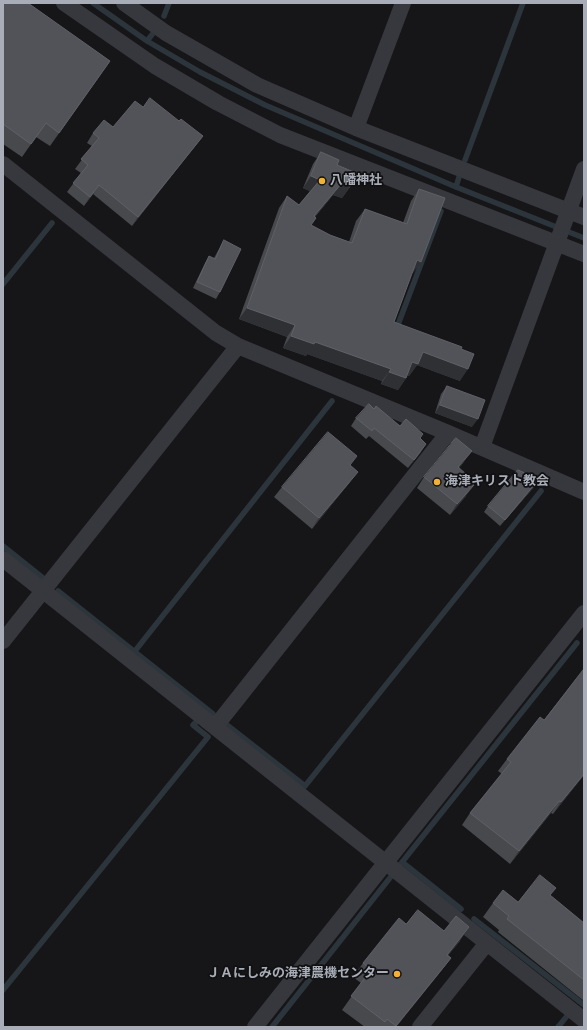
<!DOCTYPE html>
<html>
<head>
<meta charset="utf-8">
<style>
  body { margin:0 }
  #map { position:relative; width:587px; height:1030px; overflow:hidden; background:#161618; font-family:"Nunito Sans",sans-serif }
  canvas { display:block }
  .frame { position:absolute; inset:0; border:4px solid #a8adb8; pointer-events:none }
</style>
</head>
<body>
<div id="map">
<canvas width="587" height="1030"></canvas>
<div class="frame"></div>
</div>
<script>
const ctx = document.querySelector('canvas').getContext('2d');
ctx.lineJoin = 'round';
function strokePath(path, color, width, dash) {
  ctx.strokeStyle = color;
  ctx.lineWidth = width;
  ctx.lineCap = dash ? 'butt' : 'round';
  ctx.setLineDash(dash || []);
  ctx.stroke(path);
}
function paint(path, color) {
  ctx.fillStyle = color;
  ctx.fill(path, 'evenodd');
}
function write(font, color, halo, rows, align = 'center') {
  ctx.font = font + ' "Nunito Sans","Noto Sans JP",sans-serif';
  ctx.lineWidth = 3.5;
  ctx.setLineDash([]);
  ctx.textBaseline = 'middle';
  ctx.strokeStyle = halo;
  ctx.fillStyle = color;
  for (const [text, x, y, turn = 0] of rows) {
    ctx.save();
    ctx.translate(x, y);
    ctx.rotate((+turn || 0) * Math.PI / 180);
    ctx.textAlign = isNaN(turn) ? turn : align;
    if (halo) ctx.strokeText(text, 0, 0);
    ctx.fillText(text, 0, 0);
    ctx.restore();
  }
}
const stream = new Path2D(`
  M93,3l54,38 53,31 65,33 191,82 128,51
  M164,16l5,-13
  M147,41l7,-9
  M465,160l58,-157
  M456,187l3,-10
  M3,284l49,-61
  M396,330l45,-119
  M3,546l40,32
  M58,591l155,123
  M135,651l197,-250
  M227,725l78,61 236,-295
  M402,862l59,47
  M399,866l178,-223
  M474,919l110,86
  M3,990l205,-253 -15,-12 3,-3
  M272,1027l121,-153
  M558,1027l9,-11`);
const street = new Path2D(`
  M64,3l91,63 63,37 62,32 304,119
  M124,3l42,30 91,52 99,43 228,89
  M356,128l47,-125
  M3,164l213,169 22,13 210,87 136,59
  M482,447l102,-278
  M3,559l581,461
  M3,641l235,-295
  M215,727l233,-294
  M255,1027l329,-414
  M420,1027l67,-84`);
const wall = new Path2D(`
  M3,3l107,58 -60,85 -14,-9 -14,20 -19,-13z
  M143,107l36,14 24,15 -7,9 -64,81 -39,-32 -9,12 -17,-14 14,-19 -6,-4 17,-23 -5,-3 6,-10 20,-6z
  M321,152l16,13 13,22 -8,11 -9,-3 -18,22 -4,8 19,10 19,7 7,-21 9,-12 38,14 8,-22 8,-12 -6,84h-1l-18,49 67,27 -1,32 -43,-16 -8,11 -2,-1 -1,3 -8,12 -17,-6 1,-3 -75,-27 -1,2 -23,-8 4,-11 -48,-18 40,-111 8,-12 12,9 11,-14 -7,-3 10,-24z
  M224,240l-4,52 -4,7 -23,-11 12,-25 4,-7 5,2 6,-11z
  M447,386l25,41 -37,-14 6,-19z
  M374,409l26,17 20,12 1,14 -13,16 -39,-32 -3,3 -15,-13 5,-8z
  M464,462l-5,6 5,9 2,19 -16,19 -33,-27 7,-11z
  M351,466l-1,16 -38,47 -38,-32 8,-10z
  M539,479l-4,7 -35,40 -16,-14 4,-6z
  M584,669v106l-31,39 -2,-1 -41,51 -48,-39 8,-12 32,-39 -4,-3 9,-12 37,-39z
  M550,896l34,27v78l-86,-69 1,-2 -16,-13 10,-14 25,-1z
  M406,924l38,7 16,10 -12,14 3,3 -10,13 -45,56h-31l-23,-17 19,-27 -8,-6 10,-14z`);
const shadedWall = new Path2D(`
  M203,136l-7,9 -64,81 6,-9z
  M311,176l9,4 -9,12 -8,-4z
  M342,183l8,4 -8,11 -9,-3 -28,33 9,-12z
  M99,185l-6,9 -9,12 6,-9z
  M417,260l4,2 -8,11 -4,-1z
  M247,308l48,17 -8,12 -48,-18z
  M291,336l24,6 76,27 -9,12 -75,-27 -1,2 -23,-8z
  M423,352l45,17 -8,12 -43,-16 -8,11 -5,-2 8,-12z
  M389,372l17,6 -8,12 -17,-6z
  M440,405l38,14 -6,8 -37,-14z
  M426,444l-5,8 -13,16z
  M472,451l-8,11 -13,16 7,-11z
  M358,472l-8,10 -38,47 7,-11z
  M539,479l-4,7 -35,40 5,-6z
  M474,485l-8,11 -16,19 7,-11z
  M584,774v1l-31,39 8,-12z
  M559,801l-8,12 -41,51 9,-13z
  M469,927l-9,14 -22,27 9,-13z
  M451,958l-10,13 -45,56h-1z`);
const building = new Path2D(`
  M3,3h25l82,58 -51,72 -13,-10 -15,21 -28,-20z
  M150,98l29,23 2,-2 22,17 -65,81 -39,-32 -9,12 -17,-14 15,-18 -7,-6 18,-21 -6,-5 11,-13 9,7 22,-26 8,6z
  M321,152l18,8 -2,5 19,8 -6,14 -8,-4 -28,33 2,2 -5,7 19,10 22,8 13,-34 42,15 12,-35 26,9 -24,64 -4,-2 -23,62 68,25 -1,2 13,5 -6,15 -45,-17 -5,12 -6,-2 -6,16 -17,-6 2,-3 -76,-27 -1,2 -23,-8 4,-11 -48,-17 40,-112 12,9 21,-25 -9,-4z
  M224,240l17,9 -21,43 -23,-10 12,-26 6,3z
  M447,386l38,14 -7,19 -38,-14z
  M369,404l5,5 2,-3 24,20 6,-7 17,15 -3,4 6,6 -12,16 -40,-32 -2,3 -16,-13z
  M328,432l29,24 -7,9 8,7 -39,46 -37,-31z
  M456,438l16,13 -14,16 8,7 -2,3 10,8 -17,19 -33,-27z
  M518,470l21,9 -34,41 -17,-14z
  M584,669v105l-23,28 -2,-1 -40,50 -49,-38 41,-51 -4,-3 33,-42 4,3z
  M540,875l16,13 -6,7 34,28v57l-77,-61 2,-3 -16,-13 10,-13 15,12z
  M418,910l26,21 12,-15 13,11 -22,28 4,3 -55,68 -9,-7 -2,3 -34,-26 20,-26 -8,-7 36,-45 7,6z`);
const markers = [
  [322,181,4,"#f2b134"],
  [437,482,4,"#f2b134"],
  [397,974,4,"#f2b134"]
];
const poiNames = [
  ["八幡神社",330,181],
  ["海津キリスト教会",445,482],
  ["ＪＡにしみの海津農機センター",389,974,"right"]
];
strokePath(stream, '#2c353c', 5.5);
strokePath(street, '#37383d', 16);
paint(wall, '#47494d');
paint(shadedWall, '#2f3033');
paint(building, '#525359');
strokePath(building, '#5f6168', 1);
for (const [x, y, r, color] of markers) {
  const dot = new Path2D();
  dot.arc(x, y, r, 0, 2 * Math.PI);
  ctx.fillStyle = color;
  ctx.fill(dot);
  strokePath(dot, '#111113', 1.5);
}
write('bold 13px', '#a8adb8', '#111113', poiNames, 'left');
</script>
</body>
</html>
